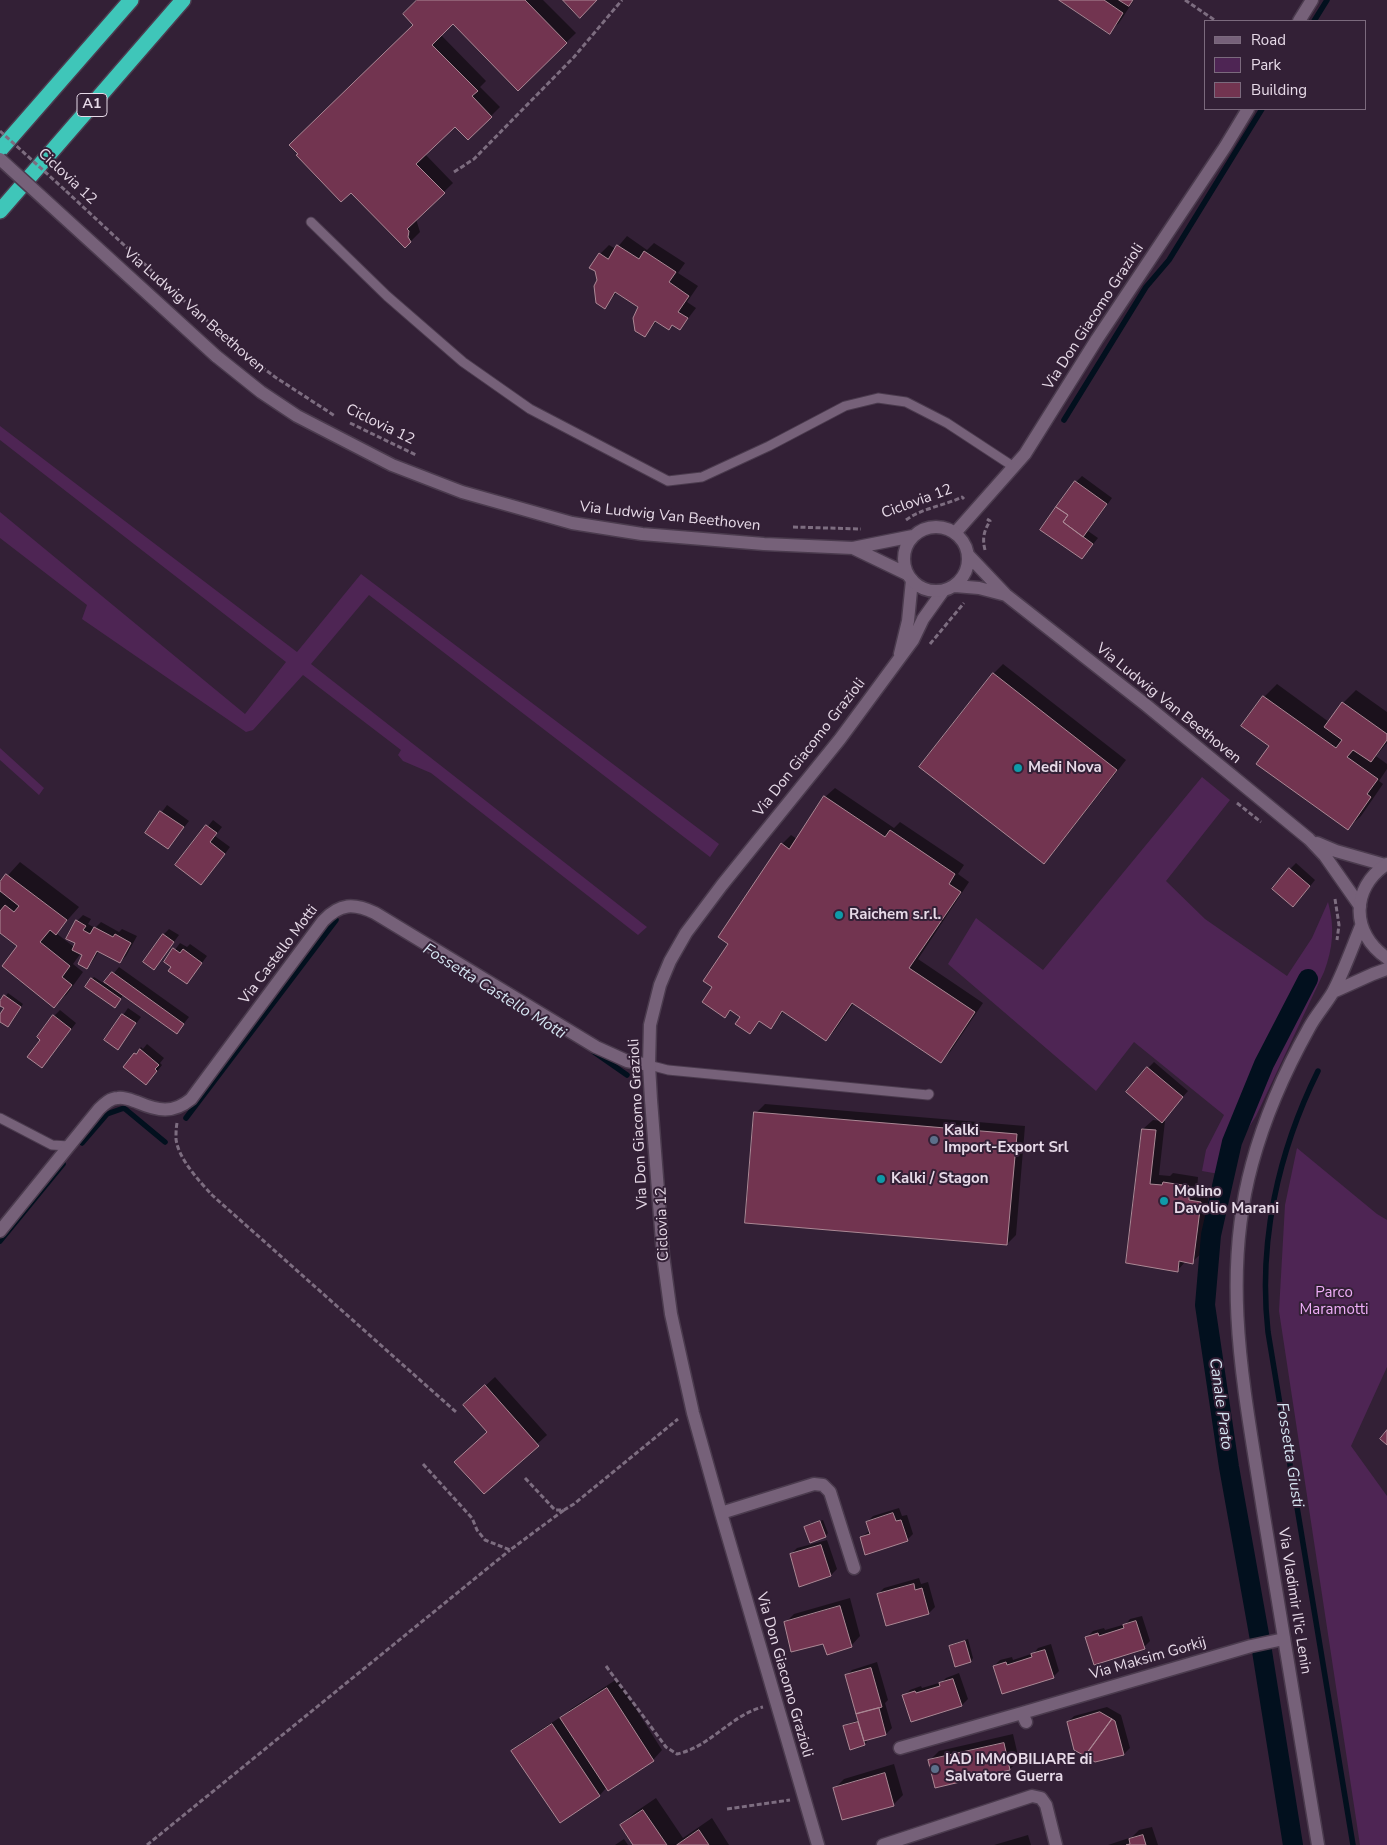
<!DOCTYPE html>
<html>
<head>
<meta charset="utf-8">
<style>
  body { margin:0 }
  #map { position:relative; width:1387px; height:1845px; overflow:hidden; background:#332036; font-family:"Nunito Sans",sans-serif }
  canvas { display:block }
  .legend { position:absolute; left:1204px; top:20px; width:162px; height:90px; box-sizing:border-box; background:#332036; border:1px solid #7b6a7d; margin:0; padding:6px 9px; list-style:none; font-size:15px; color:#e7dae8 }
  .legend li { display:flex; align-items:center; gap:10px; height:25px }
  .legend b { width:25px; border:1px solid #7b6a7d }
</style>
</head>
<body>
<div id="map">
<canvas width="1387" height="1845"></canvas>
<ul class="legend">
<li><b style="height:6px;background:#766179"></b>Road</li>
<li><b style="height:14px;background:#4e2554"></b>Park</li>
<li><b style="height:14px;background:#723450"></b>Building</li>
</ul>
</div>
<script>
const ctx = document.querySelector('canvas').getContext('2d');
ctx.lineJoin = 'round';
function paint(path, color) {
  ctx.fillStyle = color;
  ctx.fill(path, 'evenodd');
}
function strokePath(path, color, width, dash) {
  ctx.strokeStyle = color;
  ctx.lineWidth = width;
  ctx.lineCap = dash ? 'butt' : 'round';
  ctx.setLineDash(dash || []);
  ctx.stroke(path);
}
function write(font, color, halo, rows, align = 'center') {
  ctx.font = font + ' "Nunito Sans",sans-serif';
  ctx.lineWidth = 4;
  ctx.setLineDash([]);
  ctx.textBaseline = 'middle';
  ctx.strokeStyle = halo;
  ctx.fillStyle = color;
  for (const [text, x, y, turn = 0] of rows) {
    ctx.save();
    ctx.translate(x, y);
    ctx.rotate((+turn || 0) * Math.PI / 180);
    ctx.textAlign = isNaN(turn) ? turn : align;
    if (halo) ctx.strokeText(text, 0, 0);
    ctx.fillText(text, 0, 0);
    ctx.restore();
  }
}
const green = new Path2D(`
  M0,426l297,226 64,-78 358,270 -9,13 -341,-262 -58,69 336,263 -9,8 -207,-162 -28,-12 -5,-6 3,-5 -98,-75 -50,55 -7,2 -164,-113 5,-14 -87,-67v-26l245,202 41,-52 -286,-222z
  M0,748l44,40 -5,7 -39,-35z
  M1202,777l28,23 -64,81 39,38 82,57 25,-38 16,-36c7,25 5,46 -4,70l-68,144 -37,58 -17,-3 4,-21 18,-35 -90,-73 -38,49 -148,-127 28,-46 67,52z
  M1297,1148l80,66 10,6v147l-36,79 36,50v349h-27l-81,-534 6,-106z`);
const shadow = new Path2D(`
  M419,0h124l33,33 -58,56 -65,-66 -12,12 45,46 -6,6 20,20 -32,32 -13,-14 -30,29 28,29 -37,36 4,13 -15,15 10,-222zM406,223l4,13 -3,-4z
  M1062,0h72l-15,23 -10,9z
  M627,236l20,14 7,-7 31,20 -7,10 20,13 -11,16 9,6 -16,21 -7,-5 -16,-3 -12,14 -5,-28 -23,-15 -12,15 -7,-27 2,-26 9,-9 7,4z
  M1082,476l30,22 -24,33 10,7 -16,20 -6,-76z
  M1003,664l123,96 -73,93 -9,10 -51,-189z
  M1277,684l52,38 14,-19 13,-13 31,22v31l-11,13 11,8v5l-8,12 4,3 -22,32 -13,12 -77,-82 -28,-20 21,-29z
  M835,788l59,40 6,-6 64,43 -6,9 11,8 -51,77 65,44 -33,49 -9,9 -87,-58 -19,27 -9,10 -42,-29 -13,16 -10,-7 -11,12 -8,-16 -10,-7 -7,7 -11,-29 16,-43 52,-100 9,-9 6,4 28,-42z
  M167,805l22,16 -21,27 -21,-15z
  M213,820l9,7 -7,9 15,11 -23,31 -30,-13z
  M20,862l59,45 -23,26 18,14 3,-4v-22l6,-6 8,4 -3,5 7,4 6,-6 18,10 3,-3 15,7 -11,20 -6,6 -21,-11 -7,11 -6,6 -2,-14 -3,-1 -8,11 10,8 -16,22 -13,12 -35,-60 -19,-15v-38l2,-2 -2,-2v-5z
  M1296,863l19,17 -16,20 -9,-31z
  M169,929l10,6 -25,34 9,-34z
  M180,943l7,4 3,-3 17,12 -20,27 -21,-21z
  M119,967l70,50 -7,9 -58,-32 -7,9 -25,-24 2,-2 11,7z
  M8,993l15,11 -13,19 -10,-3v-4l6,-8 -6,-4z
  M128,1008l13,9 -23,31 -12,-8z
  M60,1010l16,13 -29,38 -5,-22 12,-23z
  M147,1044l17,14 -4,5 2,2 -10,13 -27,-12 16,-19 2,2z
  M1154,1062l34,29 -26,30h3l-6,54 11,1 3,-3 25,4 -1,14 12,2 -7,60 -10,9 -6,-1 -9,10 -49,-9 15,-133 10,-9 9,1 -14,-53z
  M765,1104l260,22 -9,109 -9,9 -251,-131z
  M495,1377l52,58 -63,58 5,-62 -15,-35z
  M899,1508l3,8 5,-1 6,19 -6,6 -46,-3 9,-6 -3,-9 6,-6z
  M823,1520l5,13 -2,3 -21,-8 3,-3z
  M827,1540l10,29 -6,6 -31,11 -9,-32 6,-6z
  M919,1578l2,6 7,-2 7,25 -6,6 -51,-19 6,-6z
  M850,1598l10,38 -9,10 -66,-23 9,-9z
  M1142,1616l8,25 -6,6 -57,-10 6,-6 11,-3 1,2 21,-6 4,-5z
  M968,1639l5,19 -2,3 -21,-14 3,-3z
  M1051,1644l8,27 -6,6 -59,-11 6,-6 12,-3 1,3 21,-7 4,-5z
  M877,1662l11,38 -3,3 7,25 -6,6 -20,5 1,3 -3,2 -20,-17 3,-3 12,-4 -13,-44 6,-6z
  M959,1673l9,26 -6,6 -58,-9 6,-6 11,-4 1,2 20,-6 4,-4z
  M617,1679l45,71 -9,10 -45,29 -1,-2 -7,8 -40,26 -47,-70 9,-9 40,-26 1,1 8,-8z
  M1107,1707l14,8 9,33 -6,6 -56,-32 6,-6z
  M1013,1734l6,26 -9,9 -81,-8 10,-10z
  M894,1764l9,31 -9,9 -59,-16 9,-9z
  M656,1798l27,40 29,-20 17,27h-94l-14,-20 13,-12z
  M1152,1827l6,18h-50l24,-8 7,-7z
  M1028,1835l3,10h-37z
  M624,1839l4,6h-13z`);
const stream = new Path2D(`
  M1314,21l13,-21
  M1064,420l82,-133 23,-27 93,-151
  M594,1052l33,23
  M1318,1071c-40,81 -60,171 -50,261l85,513
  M186,1118l150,-198
  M82,1143l25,-29 17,-6 41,34
  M0,1241l63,-77`);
const canal = new Path2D(`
  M1293,1845l-31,-194 -33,-184 -24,-162 6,-70 21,-93 32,-78 44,-85`);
const building = new Path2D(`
  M417,0h108l42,43 -49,48 -65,-67 -21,21 46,46 -6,5 20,21 -24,23 -13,-13 -39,37 29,29 -38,36 2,2 -1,6 3,5 -6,6 -54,-55 -10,9 -45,-47 2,-1 -9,-9 124,-120 -10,-11z
  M563,0h34l-17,18z
  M1059,0h45l19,13 -13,21z
  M1119,0h14l-4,6z
  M617,245l22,14 5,-8 32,21 -7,10 20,14 -11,16 10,6 -8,12 -8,-5 -3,5 -14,-9 -10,16 -10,-6 -2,-13 5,-11 -23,-15 -10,17 -9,-6 -2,-17 3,-6 -2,-9 -6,-3 10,-15 9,6z
  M1075,481l32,23 -24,33 -20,-15 5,-7 -12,-8z
  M1056,507l12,8 -5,7 30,22 -11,15 -42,-29z
  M993,673l124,97 -73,94 -125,-97z
  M1263,696l73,52 6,-8 -18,-13 18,-25 45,32v6l-16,22 -18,-12 -6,7 31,22 -11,15 4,3 -23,33 -92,-66 13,-18 -28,-20z
  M824,796l61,41 5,-7 65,44 -6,10 12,8 -52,76 66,44 -34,51 -89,-60 -26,38 -44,-30 -11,18 -12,-8 -9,13 -15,-10 5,-7 -10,-7 -5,8 -23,-16 10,-15 -9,-6 25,-37 -10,-7 63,-94 8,6z
  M160,811l24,16 -16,22 -23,-16z
  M206,825l11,8 -7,9 15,12 -24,31 -26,-20z
  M1289,868l21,18 -17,21 -21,-18z
  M6,874l61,46 -11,15 -6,-5 -10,12 30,24 -8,11 10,8 -18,23 -52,-42 15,-20 -17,-13v-22l5,-6 9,7 5,-6 -19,-15v-9z
  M76,920l10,6 -3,4 7,4 4,-7 19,10 2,-3 16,9 -11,20 -23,-12 -10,18 -9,-5 4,-9 -10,-5 3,-7 -9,-4z
  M163,934l11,8 -20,28 -11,-8z
  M173,948l7,5 3,-4 19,14 -15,21 -19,-13 3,-4 -7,-5z
  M112,972l72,52 -7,10 -73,-52z
  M91,978l30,21 -6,9 -30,-21z
  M4,995l17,12 -13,20 -8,-5v-8l4,-6 -4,-2v-5z
  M122,1014l14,9 -18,27 -14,-10z
  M53,1015l18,14 -29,39 -15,-11 13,-17 -3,-3z
  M140,1049l19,16 -4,4 2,2 -11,14 -23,-18 11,-14 2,1z
  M1147,1067l36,30 -21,26 -36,-31z
  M754,1112l263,22 -10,111 -262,-22z
  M1142,1129l14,1 -6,54 12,1 1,-3 26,4v14l12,2 -8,62 -14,-3 -1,11 -52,-9z
  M485,1385l54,61 -55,48 -30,-32 33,-30 -24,-27z
  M1387,1430v15l-7,-6z
  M893,1513l3,8 5,-1 7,21 -43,14 -5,-18 10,-3 -4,-12z
  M820,1521l6,16 -16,6 -6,-16z
  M821,1545l10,31 -32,11 -9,-33z
  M914,1584l1,6 7,-2 7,26 -43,12 -9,-32z
  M840,1606l12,41 -25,8 -4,-11 -32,8 -7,-30z
  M1136,1621l9,28 -51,16 -9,-28 13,-4 1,3 25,-8 -1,-3z
  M965,1641l6,21 -16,5 -6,-21z
  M1045,1650l9,28 -52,16 -9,-28 13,-4 1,3 25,-8 -1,-3z
  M871,1668l11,39 -26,7 -11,-39z
  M953,1679l9,27 -51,16 -9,-27 13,-4 1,2 24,-7 -1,-3z
  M607,1688l47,73 -46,30 -48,-73z
  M879,1708l7,27 -22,6 -8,-27z
  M1100,1712l12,7 -27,37 -11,-6 -7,-28z
  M1112,1719l3,2 9,34 -29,7 -10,-6z
  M858,1722l7,23 -15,5 -7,-24z
  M552,1724l48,72 -40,27 -49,-72z
  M1004,1743l6,27 -75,18 -7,-28z
  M885,1773l9,33 -52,14 -9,-32z
  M643,1810l24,35h-34l-13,-20z
  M699,1830l10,15h-32z
  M1143,1835l3,10h-20l4,-1 -1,-5z`);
const path = new Path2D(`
  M1185,0l31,21
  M454,172l20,-13 100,-102 48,-57
  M66,191l115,107 69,60 25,19 60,39
  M350,423l66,32
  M906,520c16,-12 38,-14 56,-23l2,2
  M793,527l68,2
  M985,550c-3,-12 -1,-19 5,-29l-3,-2
  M930,644l34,-41
  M1237,803l24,19
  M1335,899l4,26 -2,15
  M177,1123c-1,5 -1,11 -1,16 2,19 23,42 36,56l244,217
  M423,1464l49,54 5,12 8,10 25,10 54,-40
  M525,1478l30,32h9l10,-6 104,-85
  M606,1666l60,81 11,7c33,-7 54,-39 86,-47
  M727,1809l63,-9
  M147,1845l363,-295`);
const service = new Path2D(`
  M311,222l76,74 76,66 67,47 138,72 34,-4 67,-31 76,-40 33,-8 28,4 41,21 67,44
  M649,1065l19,5 260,25 1,-1
  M0,1118l52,27 17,1`);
const minor = new Path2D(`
  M1299,21l13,-21
  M955,533l70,-79 72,-115 128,-192 23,-38
  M900,654l8,-33 4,-41
  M0,1231l99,-122c5,-5 11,-11 19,-11 6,-1 13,2 19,4 21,9 36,12 54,-3l132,-178c17,-18 31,-18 52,-8l221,134 31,14 22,4
  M721,1513l93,-29 9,1 7,7 24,76
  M1026,1722l-4,-9 229,-67 33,-7
  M900,1748l122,-35
  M818,1845l-97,-332 -28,-100 -22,-99 -8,-59 -12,-155 -2,-35 1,-40 10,-40 10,-24 16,-28 36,-48 118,-146 73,-99 10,-21 20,-28
  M883,1845l149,-49 9,2 5,7 10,40`);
const tertiary = new Path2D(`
  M216,356l45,36 36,24 95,49 70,27 110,31 70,11 122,10 89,4 60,-12
  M904 559a32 32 0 1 1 64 0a32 32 0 1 1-64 0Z
  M853,548l54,26
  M969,556l37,39 140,110 163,134 16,17 35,50
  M955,586l24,2 27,7
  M1317,843l19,8 49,14`);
const secondary = new Path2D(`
  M1387,864c-37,24 -36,70 0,94
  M1333,992l40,-18 14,-5
  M1318,1845c-18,-112 -37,-223 -55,-335 -18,-117 -43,-229 -11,-346 13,-48 33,-93 57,-136 7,-13 17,-24 24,-36 11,-21 19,-44 28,-66`);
const motorway = new Path2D(`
  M0,150l131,-150
  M0,211l183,-211`);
const pathBridge = new Path2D(`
  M0,131l66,60`);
const tertiaryBridge = new Path2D(`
  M0,159l216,197`);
const markers = [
  [1018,768,5,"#0f9aa8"],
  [839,915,5,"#0f9aa8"],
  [934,1140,5,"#5c6f8a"],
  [881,1179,5,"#0f9aa8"],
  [1164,1201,5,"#0f9aa8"],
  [935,1769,5,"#5c6f8a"]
];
const shields = [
  [92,105,30]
];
const shieldNames = [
  ["A1",92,105]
];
const streetNames = [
  ["Ciclovia 12",67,177,43],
  ["Via Ludwig Van Beethoven",194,311,41],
  ["Via Don Giacomo Grazioli",1094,317,-57],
  ["Ciclovia 12",380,425,26],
  ["Ciclovia 12",917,502,-20],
  ["Via Ludwig Van Beethoven",670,517,6],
  ["Via Ludwig Van Beethoven",1168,704,39],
  ["Via Don Giacomo Grazioli",810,748,-52],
  ["Via Castello Motti",279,955,-53],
  ["Via Don Giacomo Grazioli",639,1124,-93],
  ["Ciclovia 12",663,1224,-92],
  ["Via Vladimir Il'ic Lenin",1294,1601,81],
  ["Via Maksim Gorkij",1148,1659,-16],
  ["Via Don Giacomo Grazioli",784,1675,74]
];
const poiNames = [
  ["Medi Nova",1028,768],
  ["Raichem s.r.l.",849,915],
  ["Kalki",944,1131],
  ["Import-Export Srl",944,1148],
  ["Kalki / Stagon",891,1179],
  ["Molino",1174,1192],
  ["Davolio Marani",1174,1209],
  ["IAD IMMOBILIARE di",945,1760],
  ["Salvatore Guerra",945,1777]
];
const parkNames = [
  ["Parco",1334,1293],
  ["Maramotti",1334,1310]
];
const waterNames = [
  ["Fossetta Castello Motti",494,992,32],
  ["Canale Prato",1220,1404,82],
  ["Fossetta Giusti",1289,1455,81]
];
paint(green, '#4e2554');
paint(shadow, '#0007');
strokePath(stream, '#02101e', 5.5);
strokePath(canal, '#02101e', 20);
paint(building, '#723450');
strokePath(building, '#ab8895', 1);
strokePath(service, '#4b3b4e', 11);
strokePath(minor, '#4b3b4e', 15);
strokePath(tertiary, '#4b3b4e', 15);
strokePath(secondary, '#4b3b4e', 15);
strokePath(motorway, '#4b3b4e', 18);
strokePath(path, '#7d6d80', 3, [5, 2.5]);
strokePath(service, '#766179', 9);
strokePath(minor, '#766179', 12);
strokePath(tertiary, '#766179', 12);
strokePath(secondary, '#766179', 12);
strokePath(motorway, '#3fc6b9', 15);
strokePath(tertiaryBridge, '#4b3b4e', 15, []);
strokePath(pathBridge, '#7d6d80', 3, [5, 2.5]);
strokePath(tertiaryBridge, '#766179', 12);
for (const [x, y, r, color] of markers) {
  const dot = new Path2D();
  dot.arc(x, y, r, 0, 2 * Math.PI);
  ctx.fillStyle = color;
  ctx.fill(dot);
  strokePath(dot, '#332036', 2);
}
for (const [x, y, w] of shields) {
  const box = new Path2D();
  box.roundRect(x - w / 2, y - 11.5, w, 23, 4);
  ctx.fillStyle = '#332036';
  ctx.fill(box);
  strokePath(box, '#e7dae8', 1);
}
write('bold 14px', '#e7dae8', null, shieldNames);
write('15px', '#e7dae8', '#332036', streetNames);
write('bold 15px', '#e7dae8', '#332036', poiNames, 'left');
write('15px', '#efaef8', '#332036', parkNames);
write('italic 16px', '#d5e4f1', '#332036', waterNames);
</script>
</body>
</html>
